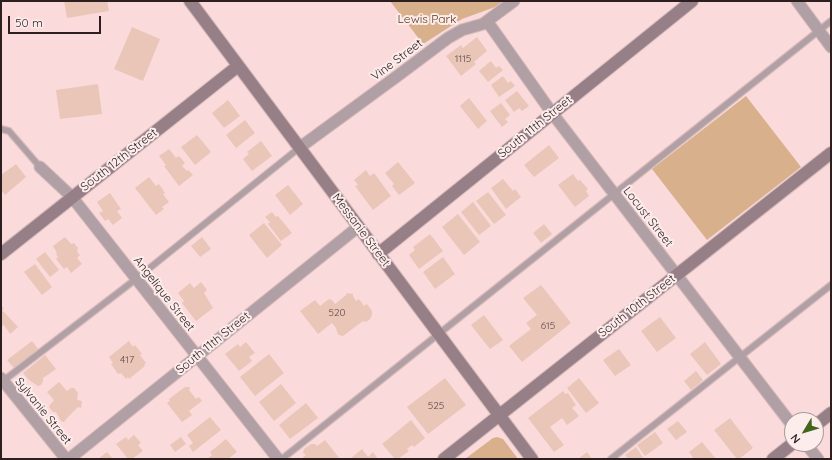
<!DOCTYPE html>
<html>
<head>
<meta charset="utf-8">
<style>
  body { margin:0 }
  #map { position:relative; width:832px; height:460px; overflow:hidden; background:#fadada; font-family:Quicksand,sans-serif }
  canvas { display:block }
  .frame { position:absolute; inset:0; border:2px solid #2d1f1f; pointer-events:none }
  .north { position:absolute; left:784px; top:412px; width:40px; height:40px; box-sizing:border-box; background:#fcecec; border:1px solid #a99a9a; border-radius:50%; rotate:232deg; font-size:11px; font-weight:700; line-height:16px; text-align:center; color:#2d1f1f }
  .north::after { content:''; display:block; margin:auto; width:14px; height:18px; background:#42651c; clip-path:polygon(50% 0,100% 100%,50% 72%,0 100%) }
  .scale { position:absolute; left:8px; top:16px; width:93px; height:18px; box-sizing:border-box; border:2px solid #2d1f1f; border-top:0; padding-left:5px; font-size:12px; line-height:14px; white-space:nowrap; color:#2d1f1f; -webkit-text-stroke:3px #fcecec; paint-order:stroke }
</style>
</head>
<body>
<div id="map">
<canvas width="832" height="460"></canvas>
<div class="frame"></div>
<div class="north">N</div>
<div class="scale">50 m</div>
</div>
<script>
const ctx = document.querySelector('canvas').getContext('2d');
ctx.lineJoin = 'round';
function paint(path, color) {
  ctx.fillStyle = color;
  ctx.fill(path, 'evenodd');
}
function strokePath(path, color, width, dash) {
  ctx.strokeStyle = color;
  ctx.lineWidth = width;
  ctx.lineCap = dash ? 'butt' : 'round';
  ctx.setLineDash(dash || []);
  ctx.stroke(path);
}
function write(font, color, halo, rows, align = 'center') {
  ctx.font = font + ' Quicksand,sans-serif';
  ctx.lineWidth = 4;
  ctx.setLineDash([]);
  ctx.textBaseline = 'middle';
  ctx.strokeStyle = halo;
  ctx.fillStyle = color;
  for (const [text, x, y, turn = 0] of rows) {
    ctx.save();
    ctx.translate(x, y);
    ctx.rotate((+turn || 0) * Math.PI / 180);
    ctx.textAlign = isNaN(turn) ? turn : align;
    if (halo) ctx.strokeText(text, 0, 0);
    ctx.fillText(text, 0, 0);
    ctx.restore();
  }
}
const green = new Path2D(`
  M390,1h113l-8,6 -33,12 -39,25z
  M746,96l55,71 -94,73 -55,-71z
  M497,437l6,2 15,20h-53l28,-21z`);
const building = new Path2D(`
  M64,1h43l2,10 -42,7z
  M132,27l28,12 -17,42 -29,-12z
  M477,37l10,14 -13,11 2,2 -15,12 -15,-20 15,-11 2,3z
  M491,61l5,7 3,-2 4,4 -15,12 -9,-11z
  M503,76l5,7 3,-2 4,5 -16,11 -8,-12z
  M98,84l4,30 -42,5 -4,-29z
  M517,91l12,15 -7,5 -3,-3 -5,4 -9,-12z
  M469,98l18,23 -9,8 -18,-23z
  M228,100l12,16 -16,12 -12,-15z
  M501,103l9,12 -5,4 3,3 -6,5 -12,-16z
  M245,120l10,13 -19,15 -10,-13z
  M197,135l14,17 -16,13 -14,-18z
  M261,141l11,15 -20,15 -9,-12 6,-5 -2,-2z
  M549,145l10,13 -25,19 -10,-12z
  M169,149l7,9 3,-2 6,7 -3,3 5,5 1,-1 5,5 -14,11 -15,-20 2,-1 -7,-9z
  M398,162l17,21 -16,12 -7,-9 2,-2 -9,-11z
  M16,164l10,13 -21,18 -4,-5v-15z
  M366,170l4,6 4,-3 17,23 -18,14 -18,-24 3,-1 -4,-5z
  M573,174l5,7 2,-1 8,9 -2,2 3,5 -14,11 -17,-22z
  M149,177l7,9 3,-2 6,9 -2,1 6,8 -7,5 2,2 -8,6 -21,-27z
  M503,179l10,12 2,-2 6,8 -15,12 -15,-21z
  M288,185l15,19 -13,11 -15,-20z
  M488,192l18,23 -12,9 -18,-23z
  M110,193l11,16 -4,2 5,7 -9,7 -5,-6 -3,2 -6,-8 4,-2 -6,-9z
  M473,202l18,24 -12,9 -18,-23z
  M272,212l4,5 2,-1 14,17 -11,8 -13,-17 2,-2 -5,-5z
  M458,214l22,28 -16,13 -22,-28z
  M264,223l18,22 -15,13 -18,-23z
  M544,224l8,10 -11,9 -8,-10z
  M430,234l13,17 -24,18 -10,-14 6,-5 -2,-3z
  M65,237l6,7 3,-1 4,5 -1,4 3,3 -3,3 5,6 -11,9 -4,-6 -3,2 -8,-10 2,-2 -2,-3 1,-1 -4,-7z
  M202,237l9,12 -11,8 -9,-11z
  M45,252l14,18 -9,7 -14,-18z
  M443,257l12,17 -20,15 -12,-17z
  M35,264l17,23 -10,8 -18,-23z
  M201,282l6,8 -3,3 9,15 -17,13 -14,-18 2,-2 -6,-8 12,-10 4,5z
  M541,285l30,38 -49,39 -13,-16 22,-17 -5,-6 11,-8 -14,-17z
  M347,293l6,1v2l3,5 3,-2 5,7 3,-2 5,7v4l-2,4 -4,3 -3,-1 -20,15 -4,-1 -2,-3 -1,-4 -4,-5 -14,11 -18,-23 15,-11 5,6 9,-7 3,1 3,4 11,-9z
  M1,305l3,4 -2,1 16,17 -8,7 -6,-9 -3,2z
  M484,315l19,25 -13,9 -19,-24z
  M660,317l16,21 -19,14 -16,-21z
  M32,341l6,8 -24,19 -7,-8z
  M129,341l4,6 2,-2 7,9 -2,1 6,8 -2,2 1,1 -16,13 -1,-2 -2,2 -5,-6 -3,1 -7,-10 2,-1 -4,-6z
  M246,342l9,11 -6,4 3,4 -13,10 -14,-17 13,-10 2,3z
  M705,342l16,22 -14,11 -17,-21z
  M619,349l12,16 -16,11 -12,-16z
  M269,354l15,19 -29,23 -15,-19z
  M45,355l11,14 -13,9v3l-2,4 -3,1 -9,-6 -6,-7z
  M696,371l7,9 -12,10 -7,-9z
  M445,378l21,27 -38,29 -21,-27z
  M579,378l20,25 -13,10 -19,-25z
  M59,382l8,9 4,-3h3l4,5 -1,6 1,1 4,1 -1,7 -3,-1 -11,11 -3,4 -3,-1 -5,-9h-3l-4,-5 1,-2 4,-5 -7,-8z
  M281,384l15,19 -22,18 -15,-19z
  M185,387h5l-1,3 7,9 3,-2 3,4 -13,10 3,4 -10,7 -15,-19 3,-2 -1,-2z
  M563,391l2,3 3,-1 8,12 -4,3 7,8 -12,9 -5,-7 -12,9 14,18 -10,7 -26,-34z
  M306,403l12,15 -28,21 -11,-14z
  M210,417l11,13 -28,22 -4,-6 4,-3 -6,-8z
  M730,418l23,30 -14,11h-2l-23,-29z
  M411,420l14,18 -11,9 -2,-2 -5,4 2,2 -11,8h-3l-13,-15z
  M678,421l9,11 -11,8 -9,-11z
  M655,432l8,11 -18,13 -8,-11z
  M134,435l7,8 -3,2 5,6 -11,8h-4l-12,-15 10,-7 2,3z
  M181,437l5,7 -11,8 -5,-7z
  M226,439l11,13 -9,7h-21l5,-4 -2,-3z
  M325,440l15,19h-39l5,-4 -3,-2 1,-4 7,-5h4l2,2z
  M702,442l14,17h-24l1,-1 -4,-6z
  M636,447l8,12h-16l-3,-4z
  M362,449l6,8 5,-5 5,7h-28z
  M107,452l6,7h-15z
  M587,452l5,7h-14z`);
const lane = new Path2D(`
  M1,129l8,2 31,36
  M3,381l133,-102 163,-131
  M282,459l549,-438
  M611,459l220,-174`);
const street = new Path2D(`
  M797,1l34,46
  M487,21l65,92 240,312
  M299,148l97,-71 52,-39 14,-8 21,-6 31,-23
  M40,167l32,30 206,262
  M1,378l65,81
  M806,444l12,15
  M69,459l289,-232`);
const secondary = new Path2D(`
  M190,1l342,458
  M1,254l237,-188
  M378,254l314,-253
  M816,425l15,-12
  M444,459l387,-306
  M773,459l19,-15`);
const numberNames = [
  ["1115",463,59],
  ["520",337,313],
  ["615",548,326],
  ["417",127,360],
  ["525",436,406]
];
const parkNames = [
  ["Lewis Park",427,19]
];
const streetNames = [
  ["Vine Street",397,60,-37],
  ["South 11th Street",535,127,-39],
  ["South 12th Street",119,160,-38],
  ["Locust Street",648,217,52],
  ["Messanie Street",361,230,53],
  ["Angelique Street",164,294,52],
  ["South 10th Street",637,306,-38],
  ["South 11th Street",213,343,-39],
  ["Sylvanie Street",43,411,51]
];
paint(green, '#d9b08c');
paint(building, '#eac6b9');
strokePath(lane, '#d5b8b8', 8);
strokePath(street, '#d5b8b8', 13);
strokePath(secondary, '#d5b8b8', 14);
strokePath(lane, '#b0a0a5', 5.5);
strokePath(street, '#b0a0a5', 11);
strokePath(secondary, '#967f87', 12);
write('10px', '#5c4946', null, numberNames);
write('12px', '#5e3a14', '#fcecec', parkNames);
write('12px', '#2d1f1f', '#fcecec', streetNames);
</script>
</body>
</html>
